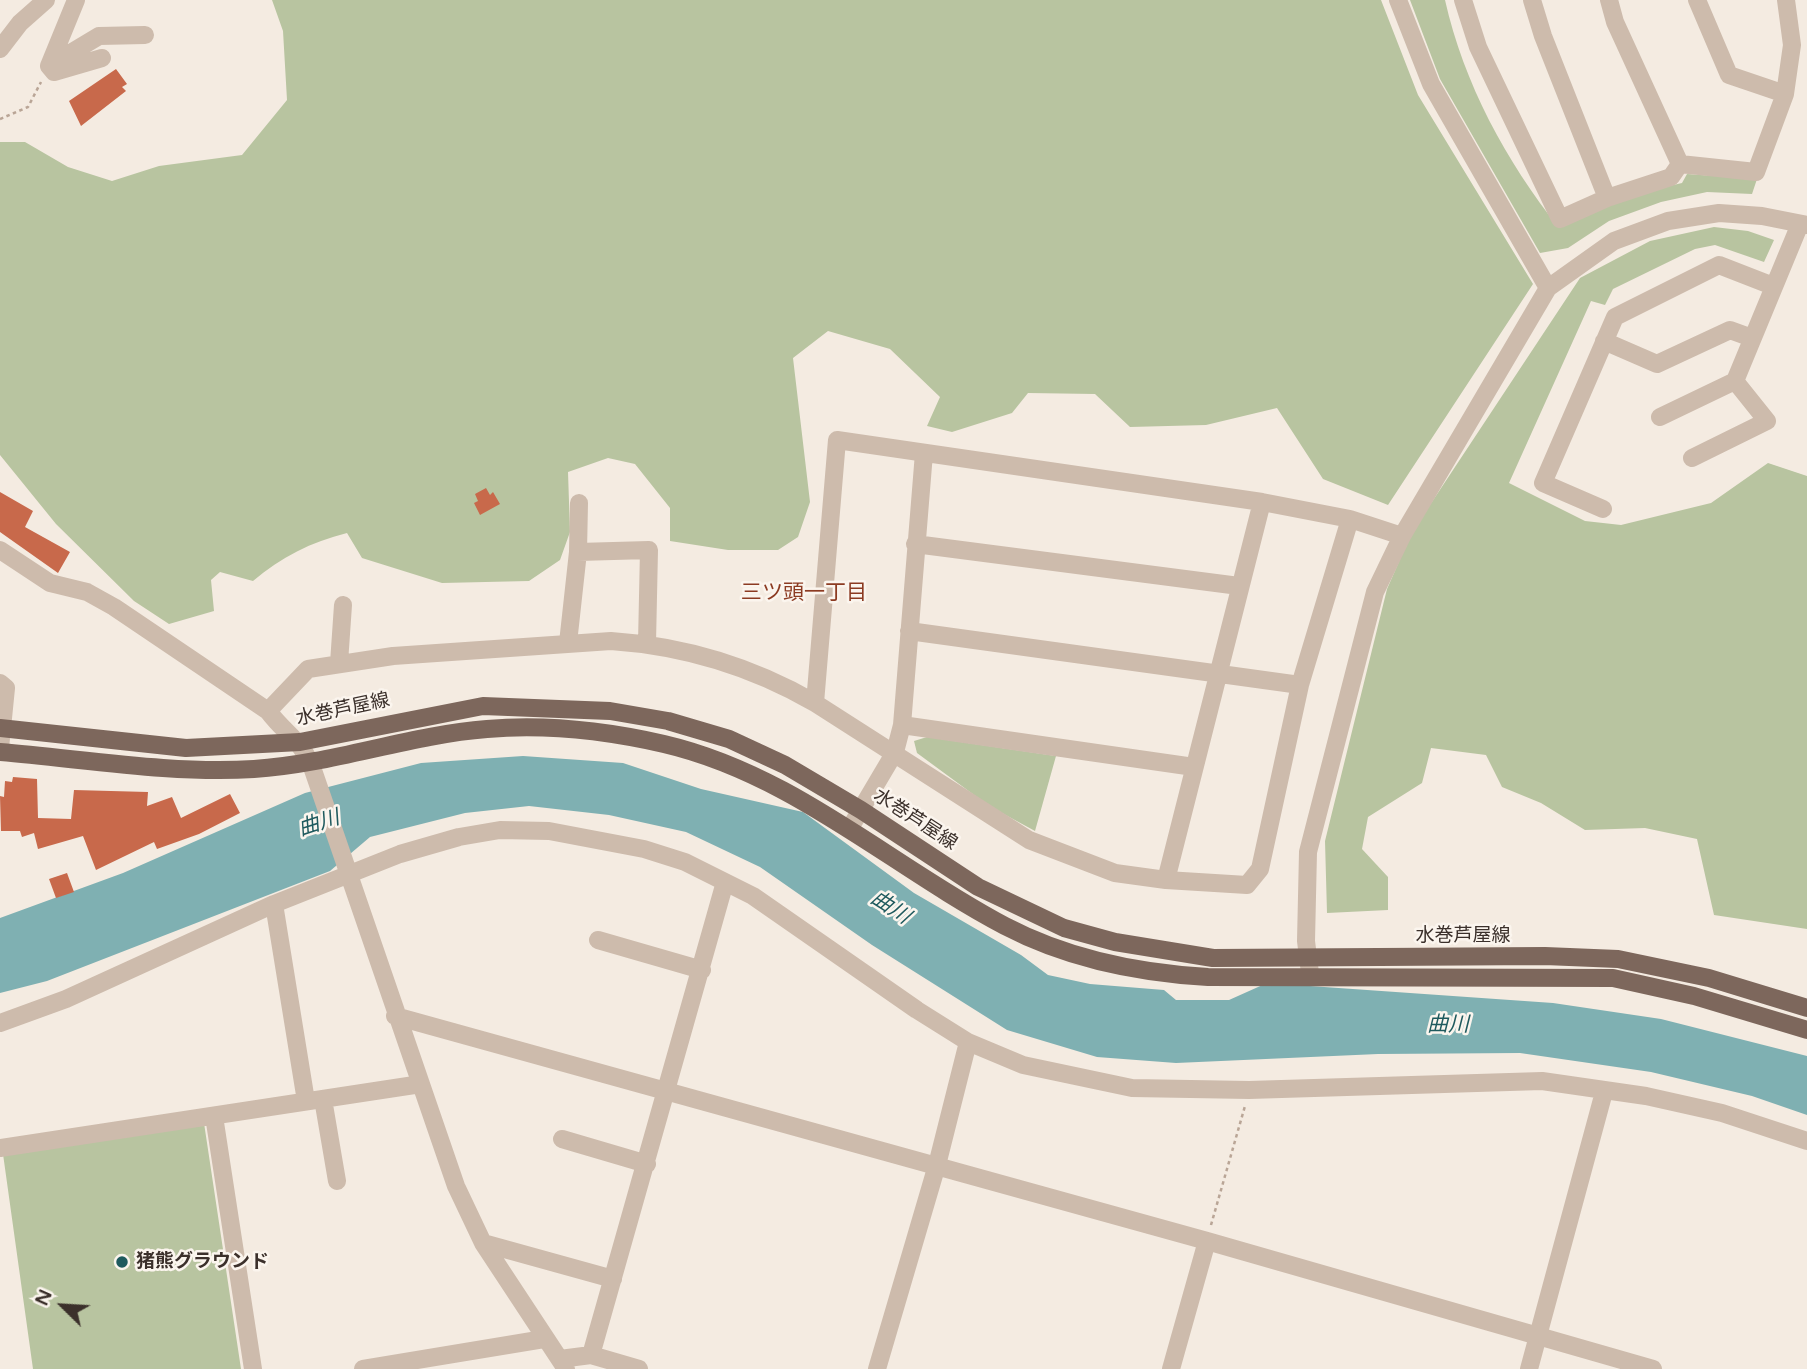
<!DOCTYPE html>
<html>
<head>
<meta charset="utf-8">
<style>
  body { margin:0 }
  #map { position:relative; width:1807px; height:1369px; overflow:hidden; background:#f4ebe1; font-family:"Varela Round",sans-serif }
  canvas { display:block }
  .north { position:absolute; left:28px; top:1271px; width:70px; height:70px; -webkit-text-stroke:5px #fbf5ee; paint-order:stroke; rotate:294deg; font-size:19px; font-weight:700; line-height:28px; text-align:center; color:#3b302b }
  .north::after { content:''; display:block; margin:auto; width:24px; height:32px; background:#3b302b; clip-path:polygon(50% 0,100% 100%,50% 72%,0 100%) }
</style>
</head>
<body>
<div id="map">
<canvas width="1807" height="1369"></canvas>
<div class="north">N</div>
</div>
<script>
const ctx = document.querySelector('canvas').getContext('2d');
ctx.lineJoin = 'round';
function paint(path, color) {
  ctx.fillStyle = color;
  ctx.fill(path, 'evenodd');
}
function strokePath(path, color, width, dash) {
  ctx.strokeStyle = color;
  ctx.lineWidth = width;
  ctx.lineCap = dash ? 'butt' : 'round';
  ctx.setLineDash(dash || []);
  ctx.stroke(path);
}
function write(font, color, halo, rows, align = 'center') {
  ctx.font = font + ' "Varela Round","Noto Sans JP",sans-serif';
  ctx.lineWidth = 5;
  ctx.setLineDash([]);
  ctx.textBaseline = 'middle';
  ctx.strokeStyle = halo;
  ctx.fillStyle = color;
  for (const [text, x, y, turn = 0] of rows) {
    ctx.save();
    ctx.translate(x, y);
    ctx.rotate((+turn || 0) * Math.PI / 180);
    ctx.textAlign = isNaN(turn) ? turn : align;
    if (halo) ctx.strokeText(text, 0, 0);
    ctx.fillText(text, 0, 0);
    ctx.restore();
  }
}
const green = new Path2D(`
  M272,0h1109l37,95 115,189 -145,221 -65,-26 -46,-71 -71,17 -76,2 -35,-33 -67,-1 -16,20 -60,19 -25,-6 13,-29 -50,-48 -62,-18 -35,27 17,144 -12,35 -20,13h-50l-58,-9v-33l-35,-44 -27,-6 -40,14 2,60 -10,28 -31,21 -87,2 -80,-25 -15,-25c-36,9 -66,24 -94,48l-33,-9 -9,8 3,31 -45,13 -35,-23 -78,-77 -56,-69v-313h25l43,25 44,14 47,-15 83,-11 45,-55 -4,-69z
  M1410,0h35c19,84 61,161 114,228l71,-33 52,-12 5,-9 70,5 -5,15 -45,-2 -46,10 -52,19 -41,27 -28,5 -100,-174z
  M1714,227l34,4 26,9 -10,22 -49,-17 -20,4 -82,40 -8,16 -14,-4 -82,182 76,38 36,4 90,-22 57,-40 39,13v453l-93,-14 -17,-76 -52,-11 -60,2 -44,-27 -39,-16 -16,-32 -55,-7 -9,35 -54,34 -6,32 26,28v33l-61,3 -2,-72 62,-252 25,-57 168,-254 70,-37z
  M927,737l129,19 -21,75 -46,-25 -72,-53 -3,-12z
  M204,1123l37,246h-208l-30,-215z`);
const water = new Path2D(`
  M523,756l100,7 78,26 102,23 111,81 107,62 27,20 42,9 74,6 12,10h53l38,-17 286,20 108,16 146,37v59l-55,-19 -101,-24 -131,-19 -142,1 -202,9 -79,-6 -90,-27 -135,-85 -112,-78 -74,-35 -77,-17 -80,-9 -64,7 -95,24 -40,34 -283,110 -47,12v-75l123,-45 182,-80 116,-30z`);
const building = new Path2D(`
  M116,69l11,15 -5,3 4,4 -45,35 -12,-25z
  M486,488l4,7 3,-3 7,12 -20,11 -6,-12 4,-2 -3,-7z
  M0,492l33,19 -8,16 45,25 -12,21 -58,-41z
  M13,777l24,2 1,39 33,1 3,-29 74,2 -1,14 25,-9 9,21 49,-24 10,19 -41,21 -42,15 -3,-7 -58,28 -13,-34 -45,13 -4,-16 -12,4 -2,-6h-19l-1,-35 4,1 1,-16 7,1z
  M67,873l7,19 -18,6 -7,-19z`);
const path = new Path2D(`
  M0,119l28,-12 13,-25
  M1211,1225l34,-119`);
const minor = new Path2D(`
  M1398,0l33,84 117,204
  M1463,0l15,47 82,172 47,-21 64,-21 9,-13 76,8 29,-78 7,-49 -6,-45
  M1532,0l11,36 64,162
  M1609,0l6,22 65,142
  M1697,0l32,75 56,19
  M0,49l20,-26 26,-23
  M49,66l50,-30 46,-1
  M49,66l27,-66
  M49,66l5,6 48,-14
  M1604,341l53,23 73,-34 22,8
  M1660,417l75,-36
  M837,440l425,62 -96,378 -51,-7 -86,-33 -214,-137z
  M1692,458l75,-37 -32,-40 65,-157
  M1262,502l88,17 52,17
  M1603,509l-60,-26 72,-166 104,-52 54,21
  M915,544l324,42
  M0,550l50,33 37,9 27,15 154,104c18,24 34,29 45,59l143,416 27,57 83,126
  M578,552l71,-2 -2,93
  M909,631l391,54
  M568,643l10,-91 1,-49
  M339,663l4,-58
  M0,683l6,5 -6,60
  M268,711l40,-42 85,-13 218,-15c72,5 142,26 204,62
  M902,725l292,42
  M850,828l45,-76 7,-27 22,-272
  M1166,880l81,5 13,-16 40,-184 50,-166
  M274,904l32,197
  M598,940l104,30
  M1310,973l-4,-32 2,-89 67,-260 27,-56 146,-248 66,-47 54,-20 51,-8 43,3 45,9
  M395,1016l812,225 446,128
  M0,1023l66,-24 208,-95 126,-50 59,-17 41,-7 49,1 95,18 41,13 68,34 164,114 51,32 55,23 109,23 117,2 293,-9 104,15 76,17 85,28
  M323,1099l14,82
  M214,1116l39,253
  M562,1139l85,25
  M0,1148l421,-64
  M483,1243l130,36
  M591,1355l134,-473
  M560,1359l31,-4 48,14
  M363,1369l181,-30
  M877,1369l60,-204 31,-123
  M1171,1369l36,-128
  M1529,1369l75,-277`);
const major = new Path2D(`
  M0,728l186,20 114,-6 183,-36 127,5 58,10 61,18 56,26 76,45 117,77 86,41 51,14 98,16 332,-2 73,3 91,19 98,30
  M0,752c84,7 170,22 254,17 79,-5 155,-34 233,-40 58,-5 120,2 177,15 129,30 227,122 341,182 63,33 133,47 203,51l405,1 81,18 113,34`);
const markers = [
  [122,1262,7,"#1f5a5e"]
];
const streetNames = [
  ["水巻芦屋線",343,710,-12],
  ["水巻芦屋線",915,820,33],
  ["水巻芦屋線",1463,936]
];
const poiNames = [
  ["猪熊グラウンド",136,1262]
];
const neighbourhoodNames = [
  ["三ツ頭一丁目",804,593]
];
const waterNames = [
  ["曲川",319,824,-18],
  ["曲川",890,908,33],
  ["曲川",1448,1025]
];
paint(green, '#b8c4a0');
paint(water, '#7fb0b2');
paint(building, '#c8694b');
strokePath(path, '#b9a596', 2.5, [3.5, 3.5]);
strokePath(minor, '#cdbbac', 18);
strokePath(major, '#7d675c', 18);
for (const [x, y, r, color] of markers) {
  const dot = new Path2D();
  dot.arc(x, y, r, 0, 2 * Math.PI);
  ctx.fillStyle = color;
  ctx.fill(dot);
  strokePath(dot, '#fbf5ee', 2.5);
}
write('19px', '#3b302b', '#fbf5ee', streetNames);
write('bold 19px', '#3b302b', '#fbf5ee', poiNames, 'left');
write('21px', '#8c3b22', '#fbf5ee', neighbourhoodNames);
write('italic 21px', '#1f5a5e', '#fbf5ee', waterNames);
</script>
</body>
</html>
